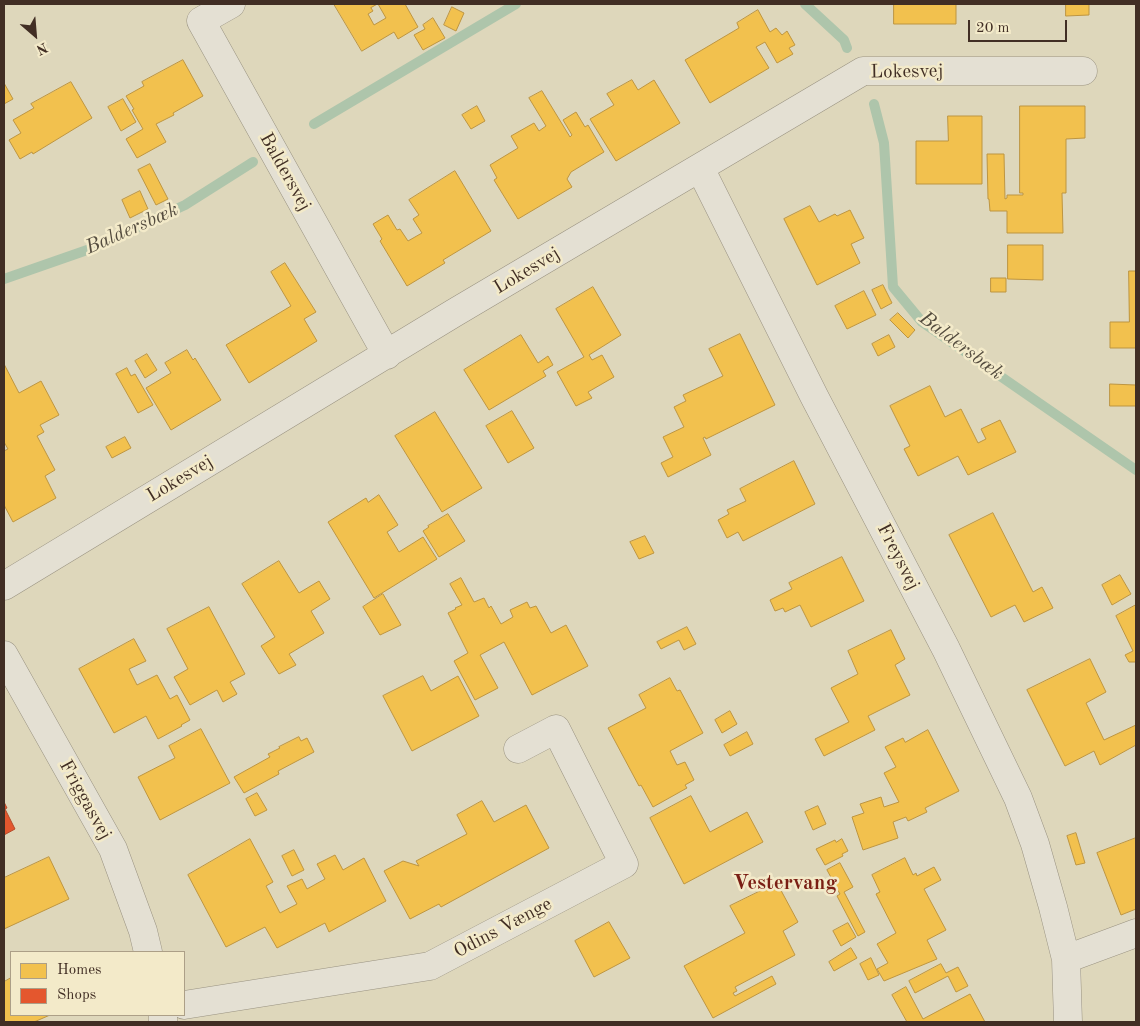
<!DOCTYPE html>
<html>
<head>
<meta charset="utf-8">
<style>
  body { margin:0 }
  #map { position:relative; width:1140px; height:1026px; overflow:hidden; background:#ded7bb; font-family:"Old Standard TT",serif }
  canvas { display:block }
  .frame { position:absolute; inset:0; border:5px solid #412e24; pointer-events:none }
  .legend { position:absolute; left:10px; top:951px; width:175px; height:65px; box-sizing:border-box; background:#f3eac9; border:1px solid #ac9f87; margin:0; padding:6px 9px; list-style:none; font-size:15px; color:#412e24 }
  .legend li { display:flex; align-items:center; gap:10px; height:25px }
  .legend b { width:25px; border:1px solid #ac9f87 }
  .north { position:absolute; left:10px; top:10px; width:50px; height:50px; -webkit-text-stroke:4px #f3eac9; paint-order:stroke; rotate:153deg; font-size:14px; font-weight:700; line-height:20px; text-align:center; color:#412e24 }
  .north::after { content:''; display:block; margin:auto; width:18px; height:22px; background:#412e24; clip-path:polygon(50% 0,100% 100%,50% 72%,0 100%) }
  .scale { position:absolute; left:968px; top:20px; width:99px; height:22px; box-sizing:border-box; border:2px solid #412e24; border-top:0; padding-left:6px; font-size:15px; line-height:18px; white-space:nowrap; color:#412e24; -webkit-text-stroke:4px #f3eac9; paint-order:stroke }
</style>
</head>
<body>
<div id="map">
<canvas width="1140" height="1026"></canvas>
<div class="frame"></div>
<ul class="legend">
<li><b style="height:14px;background:#f2c14e"></b>Homes</li>
<li><b style="height:14px;background:#e4572e"></b>Shops</li>
</ul>
<div class="north">N</div>
<div class="scale">20 m</div>
</div>
<script>
const ctx = document.querySelector('canvas').getContext('2d');
ctx.lineJoin = 'round';
function paint(path, color) {
  ctx.fillStyle = color;
  ctx.fill(path, 'evenodd');
}
function strokePath(path, color, width, dash) {
  ctx.strokeStyle = color;
  ctx.lineWidth = width;
  ctx.lineCap = dash ? 'butt' : 'round';
  ctx.setLineDash(dash || []);
  ctx.stroke(path);
}
function write(font, color, halo, rows, align = 'center') {
  ctx.font = font + ' "Old Standard TT",serif';
  ctx.lineWidth = 5;
  ctx.setLineDash([]);
  ctx.textBaseline = 'middle';
  ctx.strokeStyle = halo;
  ctx.fillStyle = color;
  for (const [text, x, y, turn = 0] of rows) {
    ctx.save();
    ctx.translate(x, y);
    ctx.rotate((+turn || 0) * Math.PI / 180);
    ctx.textAlign = isNaN(turn) ? turn : align;
    if (halo) ctx.strokeText(text, 0, 0);
    ctx.fillText(text, 0, 0);
    ctx.restore();
  }
}
const homes = new Path2D(`
  M334,4h71l13,23 -20,12 -4,-7 -32,19zM378,4l8,14 -12,7 -6,-11 5,-3 -2,-3z
  M894,4h62v20h-62z
  M1066,4h23v11l-23,1z
  M452,7l12,6 -8,18 -12,-6z
  M758,10l12,22 6,-4 6,7 5,-4 8,14 -6,3 4,6 -16,9 -12,-21 -9,5 13,21 -59,35 -25,-43 54,-32 -2,-5z
  M433,18l12,20 -22,12 -9,-15 11,-6 -2,-4z
  M183,60l20,36 -30,17 1,2 -18,9 10,18 -29,16 -11,-19 17,-10 -11,-19 2,-1 -8,-13 18,-10 -2,-4z
  M632,80l6,10 16,-10 26,43 -64,38 -26,-42 24,-14 -7,-11z
  M71,82l21,36 -59,36 -1,-2 -12,7 -11,-19 12,-7 -8,-13 21,-12 -3,-4z
  M4,83l9,16 -9,5z
  M542,91l28,46 2,-2 -9,-15 13,-8 9,15 3,-2 16,27 -33,20 -4,7 5,8 -54,32 -24,-39 3,-2 -7,-13 28,-17 -7,-12 23,-13 5,8 7,-5 -17,-28z
  M123,99l13,23 -15,9 -13,-24z
  M477,106l8,15 -14,8 -9,-14z
  M1020,106h65v32l-19,1v54h-4l1,40h-56v-22h-17l-1,-12h-1l-1,-45h17l1,45 2,-1v-3h16v-2h-3z
  M948,116h34v68h-66v-43h32z
  M150,164l18,35 -12,6 -18,-35z
  M455,171l36,60 -48,29 2,3 -38,23 -27,-45 2,-2 -9,-15 15,-9 9,15 3,-1 8,12 14,-8 -9,-14 6,-4 -10,-15z
  M140,191l8,18 -18,9 -8,-18z
  M810,206l9,16 16,-8 2,2 13,-6 14,28 -13,6 9,19 -43,22 -33,-66z
  M1008,245h35v35l-35,-1z
  M285,263l31,49 -12,7 13,22 -68,42 -23,-38 65,-39 -20,-34z
  M1129,271h7v77h-26v-26h19z
  M991,278h15v14h-15z
  M883,285l9,18 -11,6 -9,-19z
  M593,287l28,48 -32,20 3,5 10,-5 12,22 -26,15 4,6 -16,8 -19,-34 27,-15 -28,-48z
  M864,291l12,24 -29,14 -12,-23z
  M898,313l17,17 -7,8 -18,-18z
  M740,334l35,71 -69,34 -1,-2 -2,1 8,17 -43,22 -7,-14 12,-6 -10,-20 21,-10 -10,-20 12,-6 -3,-6 40,-19 -14,-27z
  M521,335l17,28 10,-7 5,9 -10,6 3,5 -57,34 -25,-40z
  M889,335l6,12 -17,9 -6,-12z
  M187,350l6,10 2,-2 26,42 -50,30 -25,-42 25,-15 -6,-10z
  M147,354l10,16 -12,8 -10,-17z
  M4,364l15,29 22,-12 18,34 -19,10 4,7 -7,4 18,34 -10,6 11,22 -43,24 -9,-17v-54l4,-2 -4,-7z
  M127,368l4,8 4,-2 18,31 -15,8 -22,-39z
  M1110,384l26,1v21h-26z
  M930,386l15,31 16,-8 17,34 8,-4 -5,-10 19,-9 16,32 -48,23 -10,-19 -40,20 -14,-27 6,-3 -20,-40z
  M512,411l22,37 -26,15 -22,-37z
  M435,412l47,76 -40,24 -47,-76z
  M125,437l6,11 -19,10 -6,-11z
  M794,461l21,43 -72,37 -5,-9 -11,6 -9,-18 11,-6 -2,-4 19,-9 -6,-12z
  M379,495l19,30 -11,7 12,20 24,-15 14,22 -63,39 -46,-76 38,-24 2,4z
  M993,513l40,79 9,-5 11,21 -29,14 -9,-17 -24,12 -42,-82z
  M448,514l17,27 -26,16 -16,-26 6,-4 -1,-1z
  M645,536l9,17 -15,6 -9,-17z
  M842,557l22,44 -53,26 -11,-22 -15,7 -2,-4 -8,3 -5,-11 22,-11 -3,-6z
  M279,561l20,32 20,-12 11,18 -19,12 13,22 -35,21 7,11 -17,9 -18,-28 14,-9 -33,-53z
  M1120,575l11,19 -19,11 -10,-20z
  M461,578l13,24 10,-4 5,10 2,-2 10,18 12,-7 -3,-7 17,-8 3,6 6,-2 15,27 15,-8 22,41 -56,29 -28,-53 -24,13 18,33 -23,12 -21,-39 14,-8 -20,-40 8,-4 -1,-1 7,-3 -12,-21z
  M383,594l18,31 -21,10 -17,-28z
  M1136,605v57h-7l-4,-7 8,-4 -17,-35z
  M209,607l36,67 -15,8 7,12 -14,8 -6,-12 -27,15 -16,-28 14,-8 -21,-40z
  M687,627l9,17 -12,6 -5,-10 -18,9 -4,-7z
  M891,630l14,29 -10,6 15,30 -42,21 7,14 -51,26 -9,-17 34,-17 -18,-34 27,-14 -10,-23z
  M134,639l12,22 -17,8 8,16 20,-10 13,24 7,-4 13,25 -9,5 1,1 -24,13 -12,-23 -32,17 -35,-64z
  M1090,659l16,33 -20,11 18,37 32,-15v20l-36,20 -6,-14 -29,15 -38,-76z
  M423,676l8,15 27,-15 21,40 -67,35 -29,-55z
  M670,678l7,13 3,-1 23,43 -33,18 7,14 8,-3 9,18 -9,5 2,3 -34,19 -12,-22 -2,1 -31,-58 38,-20 -7,-13z
  M730,711l7,13 -15,9 -7,-13z
  M201,729l29,54 -70,37 -22,-43 37,-19 -6,-12z
  M928,730l31,61 -34,17 2,4 -19,9 -2,-4 -13,5 5,16 -35,12 -11,-33 12,-4 -4,-9 21,-7 3,10 15,-5 -15,-29 12,-6 -11,-20 18,-9 2,4z
  M747,732l6,12 -23,12 -6,-11z
  M299,737l2,4 6,-3 7,14 -36,19 1,3 -35,19 -10,-16 36,-20 -2,-3 12,-6 -1,-1z
  M257,793l10,17 -12,6 -9,-17z
  M691,796l19,36 37,-20 16,30 -79,42 -34,-66z
  M482,801l12,21 32,-17 23,43 -108,59 -2,-3 -29,15 -26,-48 19,-10 16,5 -3,-5 51,-27 -10,-19z
  M818,806l8,18 -13,6 -8,-18z
  M1076,833l9,30 -9,2 -9,-29z
  M1136,838v71l-15,6 -24,-62z
  M250,839l23,43 -7,4 14,27 17,-9 -10,-18 15,-7 5,10 18,-10 -8,-15 18,-9 8,15 21,-12 22,43 -57,31 -4,-9 -48,25 -12,-21 -39,20 -38,-72z
  M842,839l6,12 -6,3 1,2 -18,9 -9,-16 19,-9 1,2z
  M294,850l10,20 -12,6 -10,-20z
  M49,857l20,42 -65,30v-51z
  M905,858l8,17 3,-2 1,3 17,-9 7,13 -17,9 22,41 -19,10 10,19 -53,22 -7,-12 11,-6 -11,-19 19,-11 -20,-39 4,-2 -8,-17z
  M840,863l13,24 -9,5 21,40 -7,4 -21,-40 3,-2 -13,-24z
  M777,883l21,39 -15,9 12,24 -60,32 2,4 -4,2 2,3 37,-20 4,8 -63,34 -29,-52 61,-33 -15,-27z
  M609,922l21,36 -36,19 -19,-36z
  M848,923l8,14 -15,9 -8,-15z
  M851,948l6,10 -23,13 -5,-9z
  M871,958l8,17 -11,5 -8,-16z
  M941,964l5,9 12,-6 10,19 -12,6 -8,-16 -33,17 -6,-12z
  M11,978v37h39l-16,7h-30v-40z
  M906,987l17,32 47,-25 15,28h-78l-15,-27z`);
const shops = new Path2D(`
  M4,802l3,6 -2,1 10,20 -11,6z`);
const stream = new Path2D(`
  M805,4l39,36 3,8
  M874,104l10,39 9,144 29,35 214,148
  M314,124l202,-120
  M4,279l86,-30 95,-44 68,-43`);
const minor = new Path2D(`
  M231,4l-30,17 186,334
  M700,168l114,228 132,253 72,149 17,46 18,63 13,52 2,63
  M4,586l450,-273 409,-242h220
  M4,655l109,194 30,82 5,21
  M1066,959l70,-26
  M184,1005l246,-39 194,-102 -68,-135 -38,20
  M163,1015v7`);
const streetNames = [
  ["Lokesvej",907,72,-1],
  ["Baldersvej",285,172,61],
  ["Lokesvej",527,271,-31],
  ["Lokesvej",180,479,-31],
  ["Freysvej",898,557,63],
  ["Friggasvej",85,800,61],
  ["Odins Vænge",503,928,-28]
];
const waterNames = [
  ["Baldersbæk",132,229,-24],
  ["Baldersbæk",961,346,37]
];
const quarterNames = [
  ["Vestervang",785,883]
];
paint(homes, '#f2c14e');
strokePath(homes, '#bd9541', 1);
paint(shops, '#e4572e');
strokePath(shops, '#b34b2b', 1);
strokePath(stream, '#aec5ab', 10);
strokePath(minor, '#999281', 29);
strokePath(minor, '#e4e0d3', 28);
write('19px', '#412e24', '#f3eac9', streetNames);
write('italic 20px', '#534b3e', '#f3eac9', waterNames);
write('bold 21px', '#7a1f14', '#f3eac9', quarterNames);
</script>
</body>
</html>
